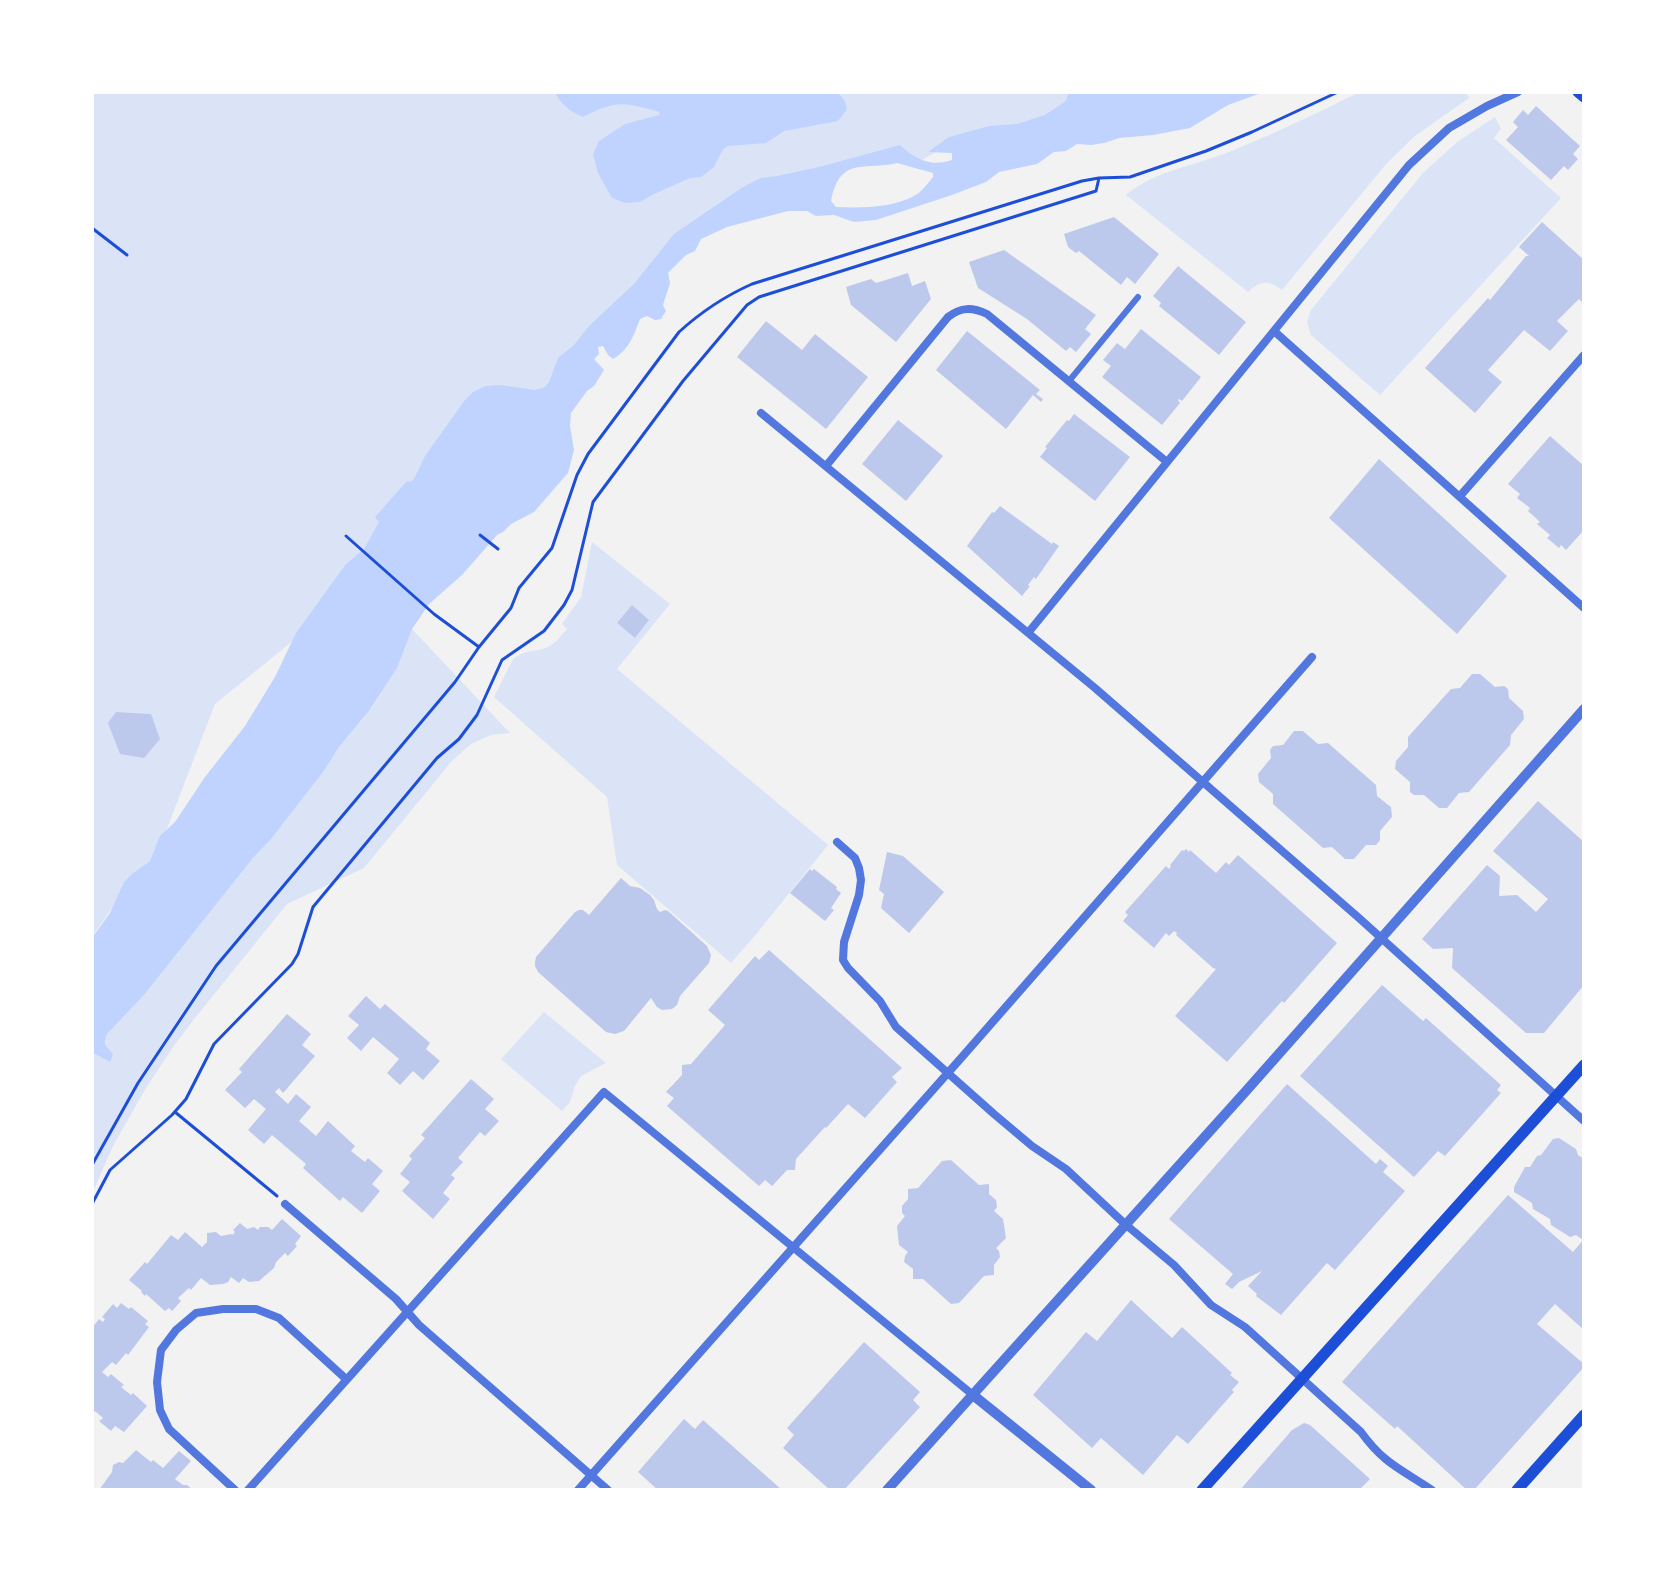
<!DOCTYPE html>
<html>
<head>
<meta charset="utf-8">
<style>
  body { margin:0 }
  #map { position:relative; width:1676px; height:1582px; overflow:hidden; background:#f2f2f2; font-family:"IBM Plex Sans",sans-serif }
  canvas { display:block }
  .frame { position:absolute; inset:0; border:94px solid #fff; pointer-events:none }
</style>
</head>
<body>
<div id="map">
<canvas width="1676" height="1582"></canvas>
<div class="frame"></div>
</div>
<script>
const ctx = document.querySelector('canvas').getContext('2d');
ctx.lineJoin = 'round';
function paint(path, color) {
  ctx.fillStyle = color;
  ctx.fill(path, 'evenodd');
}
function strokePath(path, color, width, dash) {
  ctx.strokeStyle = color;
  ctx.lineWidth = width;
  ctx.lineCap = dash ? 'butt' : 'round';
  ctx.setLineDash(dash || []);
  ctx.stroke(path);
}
const green = new Path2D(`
  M92,92h981l-3,11 -21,15 -87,19 -47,27 -39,-6 -169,57 -146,165 -251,247 -95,77 -62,161 -25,20 -36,52z
  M1360,92h106l3,6 -54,38 -28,27 -105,127c-14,-10 -21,-10 -34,2l-122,-97c30,-25 68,-29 103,-43 44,-18 88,-39 131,-60z
  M1495,117l6,12 -7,9 67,60 -181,197 -69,-60 -4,-13 4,-12 112,-137 34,-31z
  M592,542l78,62 -53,65 211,176 -70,87 -27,31 -114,-98 -10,-68 -113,-100 19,-38c11,-9 21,-7 33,-11 9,-4 15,-12 21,-19l-5,-5 19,-27z
  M412,629l98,104 -19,2 -20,9 -19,17 -88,107 -77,36 -92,114 -22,29 -27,41 -33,58 -21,48v-138l3,-2 15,8 -5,-23 3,-6 36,-38 109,-137c31,-33 58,-71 84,-108 10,-14 22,-25 32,-39 19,-26 31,-53 43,-82z
  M544,1012l62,51 -25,13 -6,10 -5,16 -8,9 -61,-52z`);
const water = new Path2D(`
  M555,92h282l8,9 2,8 -9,12 -54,10 -18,12 -38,3 -5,3 -9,18 -13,10 -11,1 -36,16 -14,8 -15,1 -13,-5 -14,-25 -5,-19 6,-13 26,-17 34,-9 1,-3c-37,-9 -41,-13 -77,5 -13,-6 -22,-12 -28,-25z
  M1069,92h195l-36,13 -38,23 -37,7 -34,3 -15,5 -13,2 -14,-1 -11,7 -12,1 -17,12 -38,8 -13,10 -34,13 -76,25 -22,2 -20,-7 -18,1 -9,-5h-19l-61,16 -26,12 -6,12 -9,4 -18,18 2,10 -7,22 3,6 -5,8 -6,1 -8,-4 -7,3c-6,16 -11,31 -27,40l-5,-4 -5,-9 -5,1 1,7 -5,5 10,11 -10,16 -7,5 -16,22 -1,13 4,24 -6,23 -34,39 -23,12 -8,8 -6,3 -35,40 -33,29 -17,25 -15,39 -28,43 -30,36 -16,25 -52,67 -18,19 -109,137 -36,38c-6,10 -2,13 5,21l-3,8 -15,-8 -3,2v-118l18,-25 14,-31 8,-8 18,-13 10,-25 15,-14 30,-45 40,-51 30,-49 21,-44 50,-69 18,-15 15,-27 -4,-5 32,-36 3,1 4,-3 11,-23 40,-56 8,-8 13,-6 15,-1 34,5 10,-3 4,-5 9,-24 16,-13 15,-19 45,-42 40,-50 69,-47 18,-9 16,-2 42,-9 81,-22c16,15 31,22 52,15v-7l-24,-1 21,-15 40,-11 28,-2 28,-9 21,-14zM897,163l36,10v4c-5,6 -11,15 -19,19 -23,12 -52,12 -78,11l-5,-6c9,-46 34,-30 66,-38z`);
const building = new Path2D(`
  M1536,106l44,40 -7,8 5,5 -10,11 -4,-4 -13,14 -45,-40 12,-13 -5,-5 10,-12 5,5z
  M1114,217l45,37 -24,30 -8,-7 -6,8 -42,-34 -3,2 -8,-6 -4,-13z
  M1542,222l42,38v44l-5,-5 -22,22 11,10 -18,20 -26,-21 -36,40 14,12 -27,31 -50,-45 63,-70 2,2 36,-44h3l-10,-9z
  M1004,250l92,65 -11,14 6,5 -15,18 -6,-5 -4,4 -39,-32 -49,-31 -9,-26z
  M1178,266l68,56 -27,33 -60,-49 2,-3 -8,-7z
  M908,273l4,13 13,-5 6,18 -35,43 -45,-37 -5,-18 25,-8 5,4z
  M766,321l36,29 13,-16 53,43 -42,52 -89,-72z
  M1141,329l60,48 -19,24 -3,-2 -1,1 2,3 -18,22 -60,-48 9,-11 -8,-6 14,-17 8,6z
  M967,331l73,59 -4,4 7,5 -2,3 -8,-7 -27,34 -70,-59z
  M1074,414l56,43 -35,44 -55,-44 7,-9 -2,-1 22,-27 2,1z
  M898,420l45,36 -37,45 -44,-37z
  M1550,436l34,30v64l-18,20 -5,-5 -2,3 -12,-10 3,-3 -13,-11 3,-2 -12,-11 2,-3 -13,-10 3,-4 -12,-10z
  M1379,459l128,117 -50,58 -128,-116z
  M1000,506l52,38 1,-2 6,4 -23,33 -2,-2 -6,8 2,1 -8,10 -55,-50 25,-34 2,1z
  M632,605l17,15 -14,18 -18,-15z
  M1472,674h8l15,13 9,-1 4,3 1,9 14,13 1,8 -13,16 -1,10 -41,47 -10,1 -12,15h-8l-15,-13h-10l-4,-3v-10l-15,-13 1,-8 12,-14v-10l43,-48 9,-1z
  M116,712l35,2 9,25 -16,19 -24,-4 -12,-31z
  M1294,731h9l15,13 10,-1 48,42 1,11 14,11 1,10 -12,14v9l-4,5h-10l-12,14h-9l-13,-12 -9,1 -50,-44v-10l-14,-12 -1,-8 13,-16 -1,-8 3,-4 10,-1z
  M1538,801l46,41v143l-40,48h-18l-74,-65 1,-20 -20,1 -11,-10 65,-74 13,11 -1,20 18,-1 19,17 12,-13 -55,-48z
  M1186,849l3,3 1,-2 26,23 10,-11 3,3 9,-10 99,88 -53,60 -2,-2 -55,61 -52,-46 41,-47 -3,-1 -37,-33 1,-2 -3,-2 -5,5 -3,-3 -12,15 -31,-27 5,-6 -3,-3 41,-46 3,3 2,-3 -1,-1 12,-15 2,1z
  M887,852l16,4 41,36 -35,41 -28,-25 3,-14 -5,-4z
  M810,869l2,2 2,-2 23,18 -1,2 5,4 -10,15 3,2 -9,11 -35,-28z
  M621,878l9,8 10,2 10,7 4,5 3,9 3,3 5,-2 3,1 39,35 4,9 -2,8 -29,33 -3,9 -5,4 -10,1 -5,-3 -6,-9 -27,33 -9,3 -9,-2 -68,-60 -3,-6v-4l1,-5 39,-45 4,-2h4l6,5z
  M769,950l133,118 -10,9 5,5 -32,36 -17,-14 -22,24 -1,-1 -29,32 -1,11h-8l-15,16 -7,-6 -6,6 -92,-80 7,-8 -8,-6 16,-17v-10l9,-1 34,-39 -17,-15 47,-54 4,4z
  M1382,985l41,36 3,-3 75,67 -4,5 4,3 -56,63 -7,-5 -24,26 -114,-101z
  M366,996l14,13 5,-5 45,39 -4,6 14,12 -17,19 -10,-9 -13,14 -13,-12 12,-14 -26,-22 -12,14 -14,-13 12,-13 -11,-9z
  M287,1014l24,20 -9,11 13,11 -32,37 -4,-5 -4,4 13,12 8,-10 15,13 -12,14 17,15 12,-15 27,25 -4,5 14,11 3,-4 15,13 -11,13 8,7 -18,22 -19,-16 -3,4 -37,-33 3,-4 -34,-29 -8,9 -16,-14 18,-21 -12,-10 -9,9 -20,-18 17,-18 -3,-3z
  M471,1079l23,20 -9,10 14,12 -14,15 -5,-4 -22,26 5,4 -12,13 4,3 -12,15 7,6 -17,20 -31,-28 8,-9 -10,-8 12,-15 -3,-3 16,-18 -4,-3z
  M1287,1084l89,80 4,-5 8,7 -5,6 22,19 -70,79 -8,-7 -46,52 -25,-19 1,-2 -9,-8 14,-15 -23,11 -7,7 -7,-5 8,-10 -64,-55z
  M1559,1138l17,11 2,6 6,4v171l-29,-26 -18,20 47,40v3l-110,123h-7l-70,-64 -2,3 -53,-47 166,-187 65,57 10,-12 -7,-5 -6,2 -19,-12 -1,-6 -17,-10 -1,-6 -18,-11v-5l11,-20h5l7,-11 4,-1 12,-16z
  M951,1160l28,25 10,-1v10l7,6 1,7 -3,4 9,8 3,19 -10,10 3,3 1,6 -6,8v10l-10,1 -25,27 -8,1 -28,-25h-10v-10l-9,-7 1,-6 3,-4 -9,-7 -2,-19 8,-10 -3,-3v-7l6,-7v-10l10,-1 24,-27z
  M282,1219l19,17 -6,8 2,2 -9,10 -3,-3 -9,9 -2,6 -15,13 -10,1 -6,-4 -4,5 -8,-6 -3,5 -5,2 -13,1 -9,-7 -10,12 -2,-2 -11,10 3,3 -9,10 -3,-3 -4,3 -19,-17 -1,2 -4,-4 1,-1 -13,-11 16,-18 2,2 24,-29 7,5 7,-8 17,15 5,-5v-9l9,-1 5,4 10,-2 1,1 3,-3 -2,-2 7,-7 7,6 7,-2 4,3 2,-3h8l4,3z
  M1131,1300l41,38 10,-11 50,46 -2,2 9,7 -7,8 2,2 -46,52 -11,-9 -34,40 -42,-37 -9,10 -59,-53 53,-63 11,9z
  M121,1303l8,6 2,-2 17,14 -3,3 4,3 -21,28 -2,-2 -10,12 -4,-3 -10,10 6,5 3,-3 13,11 -3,2 10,8 2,-2 14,13 -23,26 -9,-6 -4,5 -12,-10 4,-3 -8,-7 -3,4v-87l7,-9 4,3 2,-3 -3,-2 11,-13 4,4z
  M864,1342l56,50 -7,8 7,7 -76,83h-14l-47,-42 11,-13 -7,-7z
  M684,1419l11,10 8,-9 79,70h-124l-20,-18z
  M1304,1423l6,2 60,54 -11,11h-119l52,-60z
  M136,1450l15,12 2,-2 10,8 16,-17 12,10 -16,18 8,6h4l6,5h-94l13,-18 1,-7 6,-3 4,1z`);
const path = new Path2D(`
  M92,228l35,27
  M480,535l18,14
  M346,536l88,78 45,33
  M175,1112l102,84
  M92,1165l46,-82 78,-117 239,-284 24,-35 32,-39 8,-20 33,-40 25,-73 11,-21 91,-122c22,-20 46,-36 73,-48l330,-103 17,-3 31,-1 76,-26 46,-19 86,-40
  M92,1204l18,-34 62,-55 14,-16 28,-55 78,-80 6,-10 15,-47 124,-149 22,-19 18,-24 25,-55 42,-29 20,-26 8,-15 21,-88 90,-121 64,-76 12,-8 337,-106 3,-13`);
const pedestrian = new Path2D(`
  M1069,381l69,-84`);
const minor = new Path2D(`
  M1274,331l310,277
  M761,413l334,275 264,230 225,203
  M826,466l122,-149c13,-10 24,-10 39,-3l180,148
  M1460,496l124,-141
  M1028,633l381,-468 40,-37 38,-22 31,-14
  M837,842l18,16 4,10 2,12 -2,15 -15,47 -1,18 5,8 32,33 16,26 98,87 38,32 34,23 59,55 49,41 37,40 34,22 116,105c23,32 40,37 71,58
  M285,1204l111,95 23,26 189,165
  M235,1490l-66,-61 -9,-19 -3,-28 4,-32 15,-20 20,-17 27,-4h33l23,9 67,61
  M248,1490l356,-398 369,303
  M578,1490l384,-433 350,-400`);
const tertiary = new Path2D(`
  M973,1395l118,95
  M887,1490l359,-399 338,-382`);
const secondary = new Path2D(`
  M1578,92l6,5
  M1202,1490l382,-425
  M1517,1490l67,-75`);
paint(green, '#dbe4f7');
paint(water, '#bfd3fe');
paint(building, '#bdc9ec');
strokePath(path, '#1d4ed8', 3);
strokePath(pedestrian, '#5277de', 6);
strokePath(minor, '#5277de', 8);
strokePath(tertiary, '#5277de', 10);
strokePath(secondary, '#1d4ed8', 11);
</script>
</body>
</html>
